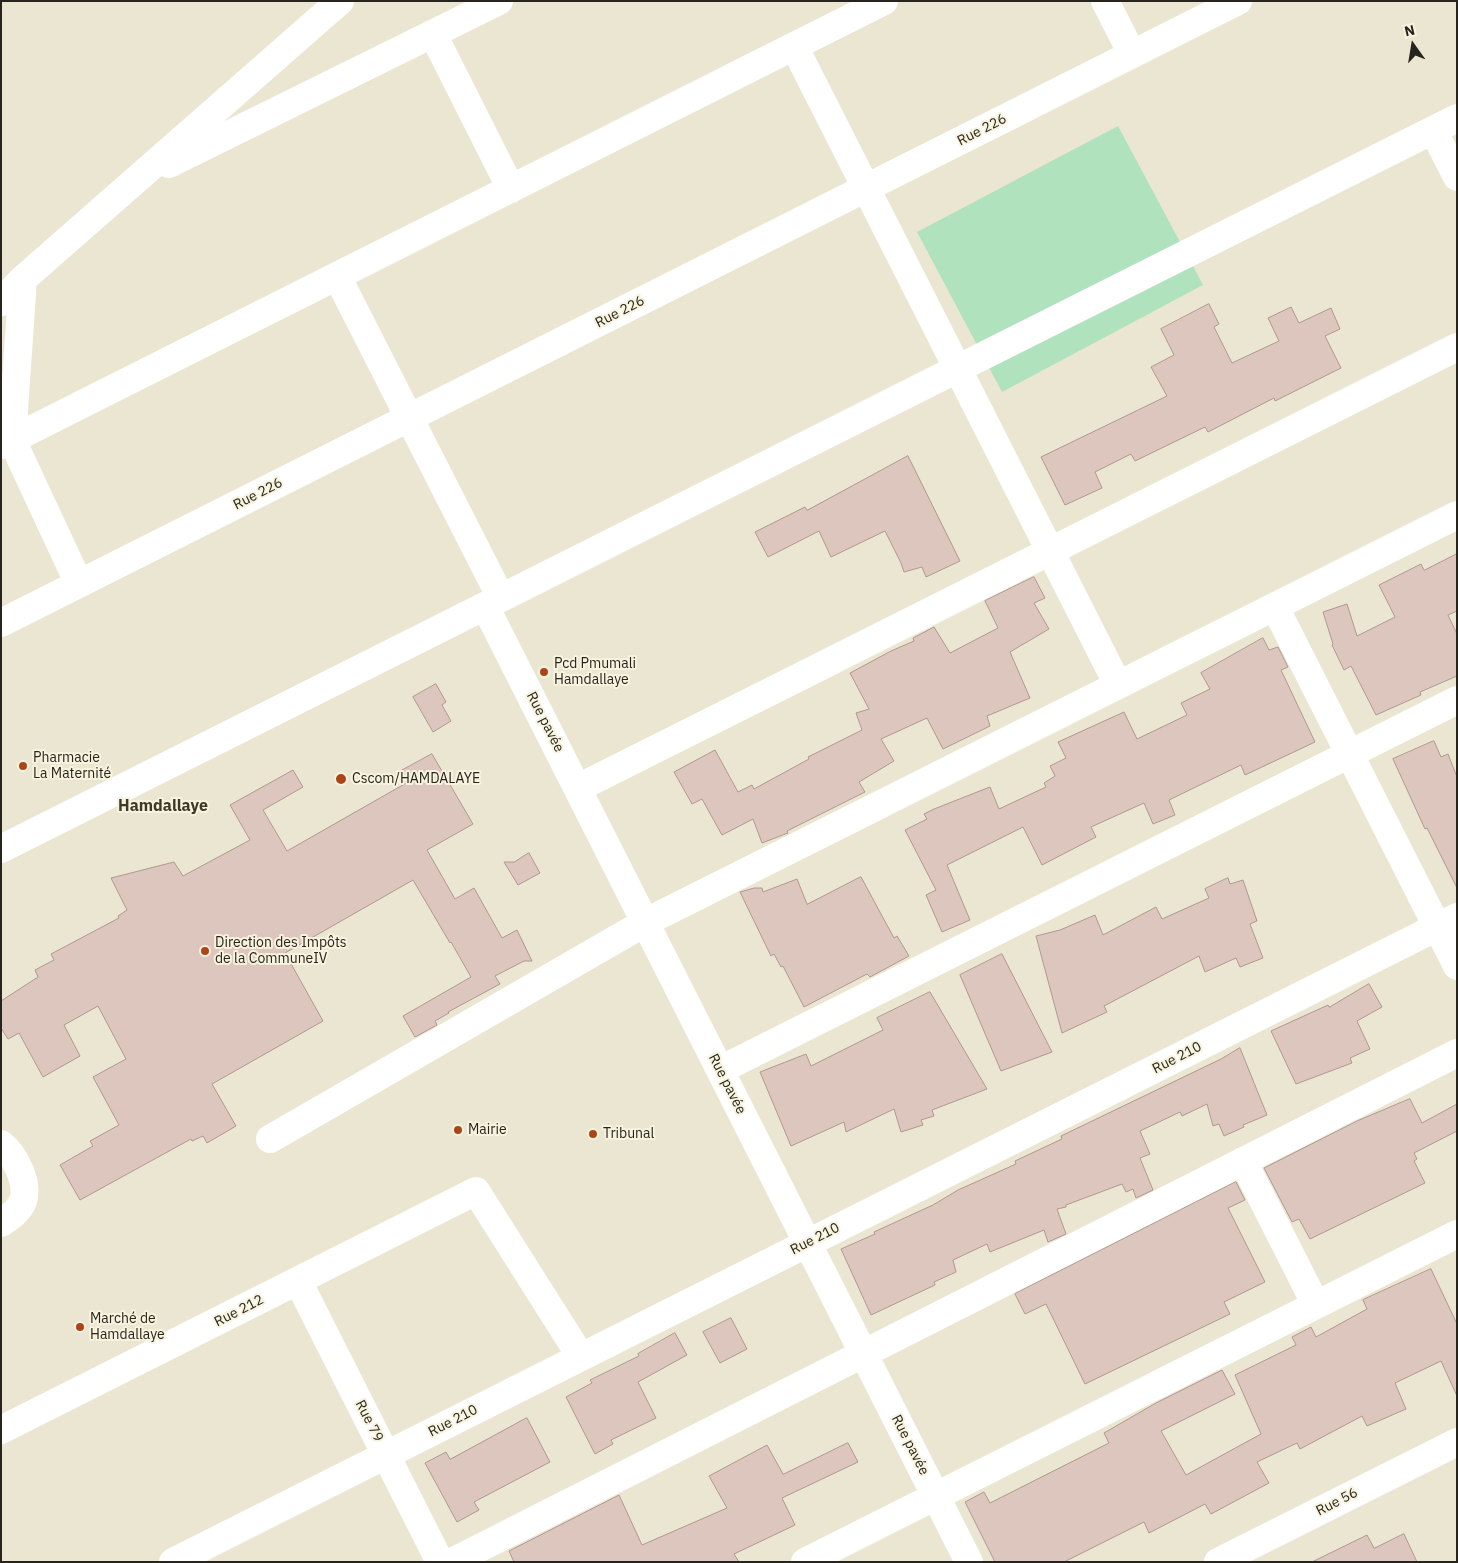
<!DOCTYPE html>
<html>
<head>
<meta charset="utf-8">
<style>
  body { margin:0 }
  #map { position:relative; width:1458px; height:1563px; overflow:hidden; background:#ebe6d1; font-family:"IBM Plex Sans",sans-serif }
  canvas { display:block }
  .frame { position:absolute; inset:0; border:2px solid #26241c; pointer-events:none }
  .north { position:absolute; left:1388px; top:20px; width:50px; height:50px; -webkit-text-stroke:4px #f8f3de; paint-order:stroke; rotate:347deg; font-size:14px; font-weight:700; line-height:20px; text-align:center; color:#26241c }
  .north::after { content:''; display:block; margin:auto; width:18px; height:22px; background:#26241c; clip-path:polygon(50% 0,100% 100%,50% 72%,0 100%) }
</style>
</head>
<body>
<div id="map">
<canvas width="1458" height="1563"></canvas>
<div class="frame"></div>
<div class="north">N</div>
</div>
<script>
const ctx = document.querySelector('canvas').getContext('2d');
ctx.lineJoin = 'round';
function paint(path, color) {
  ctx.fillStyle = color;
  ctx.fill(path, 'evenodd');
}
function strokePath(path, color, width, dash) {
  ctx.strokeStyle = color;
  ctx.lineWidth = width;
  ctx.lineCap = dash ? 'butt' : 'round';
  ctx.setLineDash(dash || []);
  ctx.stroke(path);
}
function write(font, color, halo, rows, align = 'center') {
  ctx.font = font + ' "IBM Plex Sans",sans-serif';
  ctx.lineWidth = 4;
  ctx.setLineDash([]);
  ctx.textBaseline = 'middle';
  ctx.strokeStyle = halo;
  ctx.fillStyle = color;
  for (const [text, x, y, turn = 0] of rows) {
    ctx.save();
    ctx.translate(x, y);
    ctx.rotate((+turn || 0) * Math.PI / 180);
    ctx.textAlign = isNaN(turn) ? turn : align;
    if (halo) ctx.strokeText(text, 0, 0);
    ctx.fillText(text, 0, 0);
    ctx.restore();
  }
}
const green = new Path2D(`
  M1118,126l85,159 -201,107 -85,-160z`);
const building = new Path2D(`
  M1209,304l10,20 -5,3 18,36 47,-22 -11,-23 23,-11 8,16 32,-15 9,21 -15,7 16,32 -66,33 -1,-3 -66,34 -3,-5 -70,34 -4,-7 -36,18 7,16 -37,17 -24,-48 126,-61 -16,-29 23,-12 -13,-26z
  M908,456l52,105 -34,16 -4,-10 -18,5 -3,-9 -16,-32 -54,26 -12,-26 -51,26 -13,-25 50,-25 2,3z
  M1457,554v57l-9,4 9,19v42l-37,16 1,3 -45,20 -25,-49 -7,4 -12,-25 1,-1 -10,-32 24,-8 10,32 38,-19 -16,-32 42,-21 3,6z
  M1034,577l11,21 -11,5 15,26 -39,23 20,46 -43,18 3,10 -47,23 -16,-31 -46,21 13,22 -35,21 6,10 -78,39 1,2 -26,10 -9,-24 -31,16 -20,-36 -10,5 -18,-32 41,-22 23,42 14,-7 2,4 55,-30 -1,-2 54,-27 -6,-17 13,-4 -19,-36 41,-22 23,-10 -1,-3 21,-11 16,26 48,-25 -13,-27z
  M1263,638l6,12 9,-3 10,20 -7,3 34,72 -70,33 -4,-10 -72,35 6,15 -22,9 -9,-21 -53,24 5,10 -54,28 -19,-38 -76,38 23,55 -28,12 -16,-37 10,-5 -31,-60 22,-11 -3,-5 10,-5 56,-22 9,22 47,-22 -2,-4 11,-7 -5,-10 16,-8 -8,-16 66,-30 13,27 50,-24 -6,-12 29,-14 -9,-16z
  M436,684l10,18 -4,3 9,16 -18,11 -20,-35z
  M1434,741l7,16 7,-3 9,23v111l-30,-60 -2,1 -32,-70z
  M432,754l41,70 -46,26 28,49 19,-11 28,50 15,-8 15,31h-8l-29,15 5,8 -52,28 1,1 -14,8 2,4 -22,12 -12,-21 68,-39 -20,-35 -1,1 -37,-63 -128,73 38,68 -111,63 24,42 -29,17 -4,-7 -11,5 -1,-2 -111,61 -20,-35 33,-19 -3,-5 29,-16 -26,-48 33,-18 -28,-53 -34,19 16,31 -37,21 -24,-44 -11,6 -7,-11v-27l37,-24 -3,-7 19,-10 -3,-6 68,-36 -1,-2 9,-6 -16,-32 63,-16 9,14 67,-36 -20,-35 63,-35 10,17 -40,23 24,41 121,-69 -7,-11z
  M529,853l11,20 -22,12 -14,-23h10z
  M861,877l33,61 3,-2 12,20 -39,21 -3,-3 -63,33 -21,-41 -2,1 -7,-13 -3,2 -31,-64 14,-4h8l1,4 34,-13 10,25z
  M1228,878l2,6 13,-4 14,41 -7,3 13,34 -23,9 -4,-9 -31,14 -6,-16 -95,50 3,6 -45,21 -26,-97 24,-6 35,-15 8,20 53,-28 6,12 47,-21 -4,-9z
  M1002,954l50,98 -51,19 -41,-96z
  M1369,984l13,23 -25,14 13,28 -20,9 2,5 -56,21 -25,-53 57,-26 1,2z
  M930,992l57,97 -55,21 2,6 -13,4 2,5 -22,7 -7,-23 -48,23 -2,-10 -53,24 -31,-74 46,-18 5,12 72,-36 -6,-12z
  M1240,1048l27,67 -24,10 1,2 -20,9 -5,-12 -6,2 -6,-22 -25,12 -2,-4 -40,19 10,23 -10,4 13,32 -17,8 -3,-9 -7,3 -4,-8 -56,21v2l-9,2 9,25 -18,8 -4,-12 -54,22 -3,-8 -34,16 3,12 -22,10 1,3 -64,30 -30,-66 34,-15 -1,-2 59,-27 25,-15 58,-26 -1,-3 47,-22 -1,-3 160,-77z
  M1410,1099l12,24 35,-19v27l-43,22 3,6 -3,2 11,22 -115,56 -11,-20 -7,3 -28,-54 93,-47z
  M1236,1182l9,18 -17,8 37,74 -41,20 6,12 -145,70 -39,-80 -21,10 -10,-20z
  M1431,1269l26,55v72l-16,-35 -46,22 11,26 -39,17 -5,-10 -62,33 -3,-6 -40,19 12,21 -58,31 -6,-10 -56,29 -5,-11 -80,40h-69l-30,-60 19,-10 6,11 119,-60 -5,-10 52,-30 66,-33 13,24 -74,37 25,44 75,-41 -26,-59 61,-30 -4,-8 19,-10 5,10 51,-28 -4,-9z
  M731,1318l16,31 -27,14 -17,-31z
  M675,1333l12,22 -49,27 18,36 -45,22 2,4 -18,10 -29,-57 26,-14 -2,-3 49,-24 -1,-2z
  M527,1418l23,44 -76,40 5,8 -22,12 -32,-59 21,-11 4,7z
  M848,1443l10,19 -76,36 13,27 -61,29 5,8h-225l-5,-11 110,-56 23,50 85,-37 -18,-32 58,-31 16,29z
  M1404,1534l13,28h-105l55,-27 7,13z`);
const minor = new Path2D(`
  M1105,1l27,53
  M433,34l78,155
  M794,46l324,639
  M1433,130l24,47
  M169,164l330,-163
  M337,276l164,322
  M23,279l-11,161 67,144
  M1,302l22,-23 317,-278
  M1,445l883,-444
  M485,606l484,956
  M1275,607l182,359
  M1,623l1237,-622
  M578,788l879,-441
  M1,849l1456,-731
  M720,1070l737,-370
  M270,1139l376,-217 811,-407
  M1,1144c14,11 28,39 22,57 -4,10 -13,16 -22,22
  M1243,1161l73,144
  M298,1281l142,281
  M1,1430l475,-239 105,166
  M173,1562l1284,-645
  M452,1562l1005,-509
  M805,1562l652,-328
  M1218,1562l239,-120`);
const markers = [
  [544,672,5,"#aa4519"],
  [23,766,5,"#aa4519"],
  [341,779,6,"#aa4519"],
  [205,951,5,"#aa4519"],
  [458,1130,5,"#aa4519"],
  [593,1134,5,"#aa4519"],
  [80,1327,5,"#aa4519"]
];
const streetNames = [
  ["Rue 226",982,130,-27],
  ["Rue 226",620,312,-27],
  ["Rue 226",258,494,-27],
  ["Rue pavée",545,722,63],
  ["Rue 210",1177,1058,-27],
  ["Rue pavée",727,1084,63],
  ["Rue 210",815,1239,-27],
  ["Rue 212",239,1311,-27],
  ["Rue 79",369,1421,63],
  ["Rue 210",453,1421,-27],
  ["Rue pavée",910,1445,63],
  ["Rue 56",1337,1502,-27]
];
const poiNames = [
  ["Pcd Pmumali",554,664],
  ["Hamdallaye",554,680],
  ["Pharmacie",33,758],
  ["La Maternité",33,774],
  ["Cscom/HAMDALAYE",352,779],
  ["Direction des Impôts",215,943],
  ["de la CommuneIV",215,959],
  ["Mairie",468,1130],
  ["Tribunal",603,1134],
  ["Marché de",90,1319],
  ["Hamdallaye",90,1335]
];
const quarterNames = [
  ["Hamdallaye",163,806]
];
paint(green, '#b0e2be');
paint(building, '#ddc6be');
strokePath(building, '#ae9890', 1);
strokePath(minor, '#fff', 28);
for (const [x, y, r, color] of markers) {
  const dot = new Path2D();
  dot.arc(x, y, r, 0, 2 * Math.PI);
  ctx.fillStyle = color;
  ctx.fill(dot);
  strokePath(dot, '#f8f3de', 2);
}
write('14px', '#26241c', '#f8f3de', streetNames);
write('14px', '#26241c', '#f8f3de', poiNames, 'left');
write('bold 16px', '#3d3928', '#f8f3de', quarterNames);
</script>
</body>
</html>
